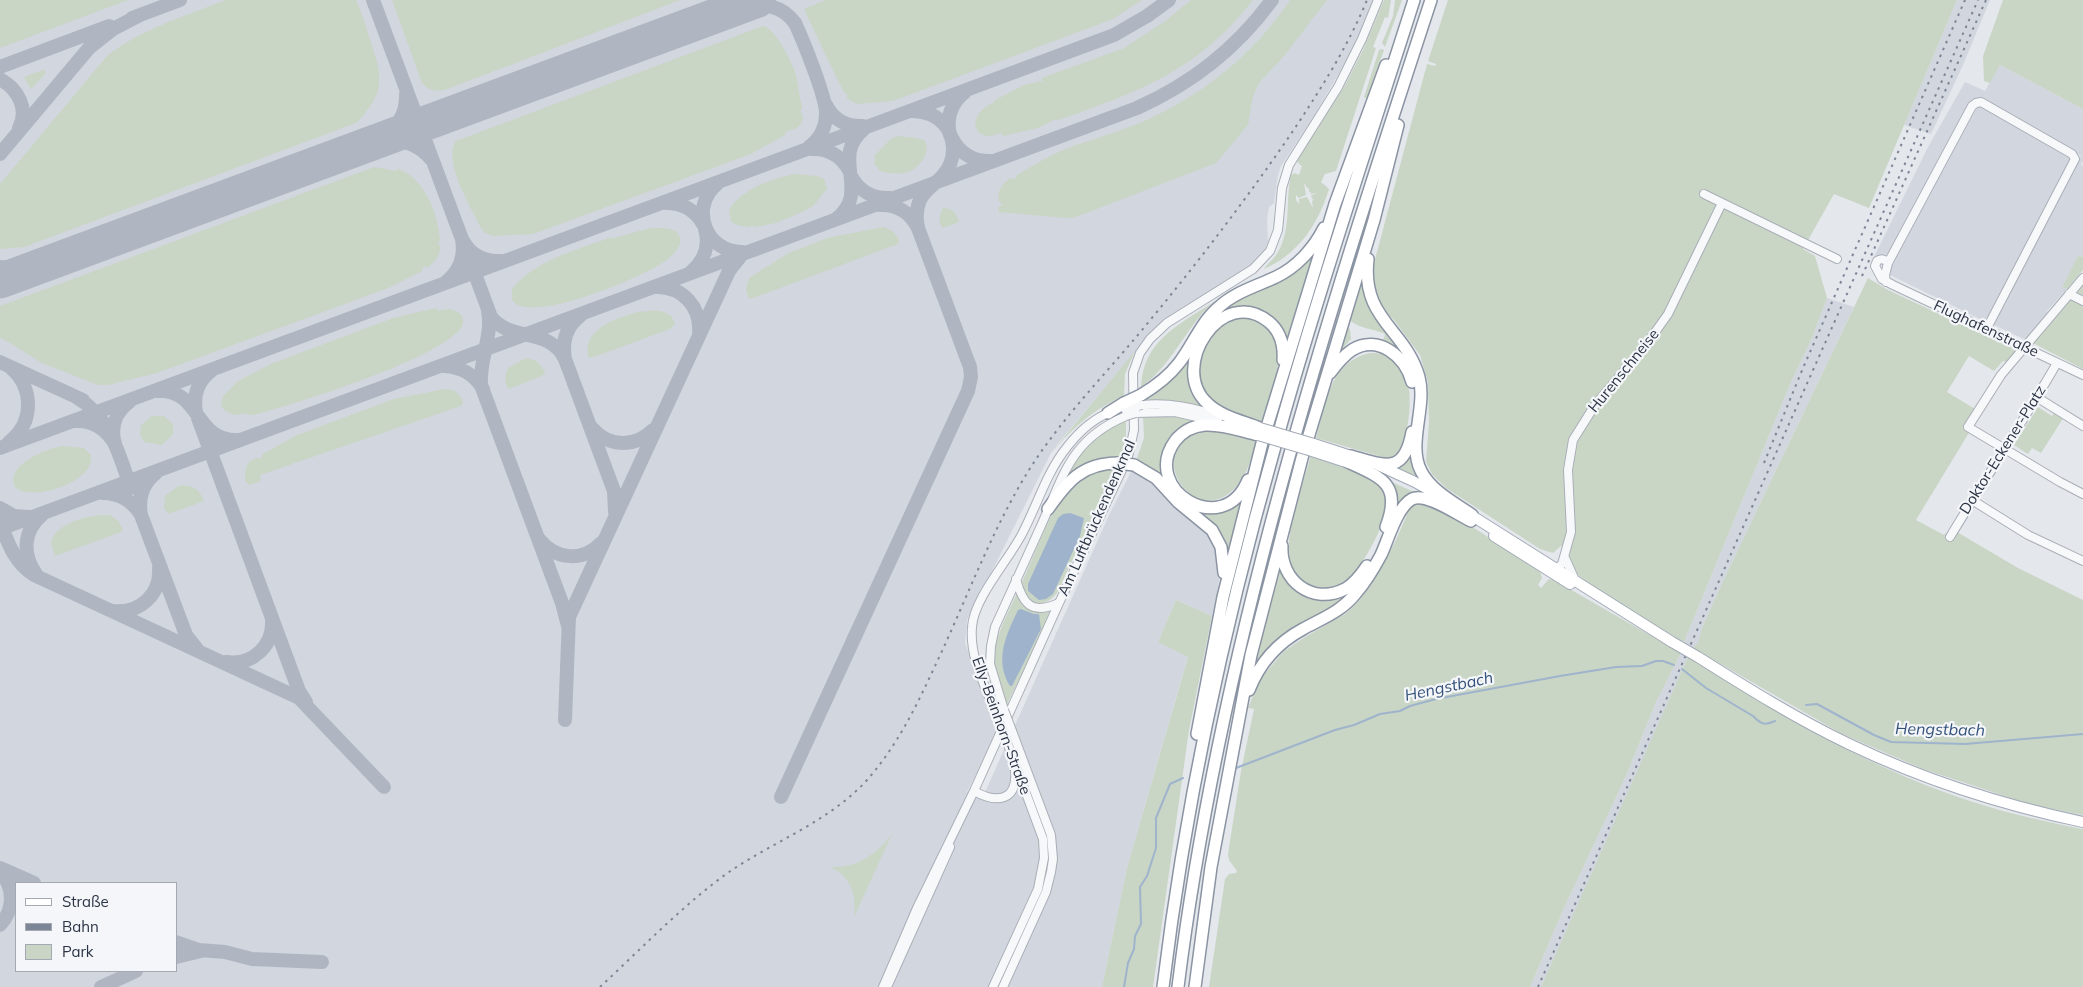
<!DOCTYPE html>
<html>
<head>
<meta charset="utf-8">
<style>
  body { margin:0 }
  #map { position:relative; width:2083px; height:987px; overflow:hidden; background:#e4e7ec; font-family:Mulish,sans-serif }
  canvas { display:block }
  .legend { position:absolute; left:15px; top:882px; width:162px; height:90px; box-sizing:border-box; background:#f4f6f9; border:1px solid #a4a8b1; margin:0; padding:6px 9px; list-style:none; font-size:15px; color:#2b3445 }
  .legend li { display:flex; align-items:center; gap:10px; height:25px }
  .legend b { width:25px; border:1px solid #a4a8b1 }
</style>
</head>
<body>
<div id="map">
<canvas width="2083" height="987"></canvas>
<ul class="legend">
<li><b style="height:6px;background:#fff"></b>Straße</li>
<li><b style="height:6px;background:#7d8696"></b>Bahn</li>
<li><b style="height:14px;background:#c9d6c5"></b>Park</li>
</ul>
</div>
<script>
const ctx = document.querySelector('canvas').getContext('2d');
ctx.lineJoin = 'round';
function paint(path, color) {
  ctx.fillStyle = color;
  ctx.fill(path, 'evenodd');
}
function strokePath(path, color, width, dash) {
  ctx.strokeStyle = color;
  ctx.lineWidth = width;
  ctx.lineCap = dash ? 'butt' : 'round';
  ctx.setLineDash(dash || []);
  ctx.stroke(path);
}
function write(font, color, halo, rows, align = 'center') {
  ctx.font = font + ' Mulish,sans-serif';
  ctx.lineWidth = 4.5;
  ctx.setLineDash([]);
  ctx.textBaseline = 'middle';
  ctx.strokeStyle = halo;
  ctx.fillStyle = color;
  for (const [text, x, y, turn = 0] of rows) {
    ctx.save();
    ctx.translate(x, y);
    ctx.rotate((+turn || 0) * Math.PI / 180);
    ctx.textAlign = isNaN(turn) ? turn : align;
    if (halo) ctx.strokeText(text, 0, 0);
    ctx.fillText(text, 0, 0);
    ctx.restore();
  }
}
const built = new Path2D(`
  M0,0h1375l-22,49 -39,67 -33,50 -3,9 -4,28 -5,4 -2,13 1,22 -4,10 -13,13 -85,54 -14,13 -92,109 -9,12 -62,124 -9,13 -13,30 -2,23 32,90 -30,59 15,7 128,-286 22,-43 19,10 51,45 12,17 6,16 1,14 -9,44 -36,-16 -18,42 30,14 -61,212 -25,119h-1102zM16,883h160v88h-160z
  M1957,0h33l-27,65 -32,69 -27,-9z
  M2000,65l83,44v52l-2,3 2,2v89l-1,2 -3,-1 -17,31 5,2 -20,22 2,3 -23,26 -32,-15v-3l87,-166 -98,-58h-7l-5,4 -80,152 -12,1 -6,4 55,-112 37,-65 20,9z
  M1978,106h4l89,53 -83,159 -6,2 -94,-46 26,-54z
  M1827,298l27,9 -129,270 -23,51 -4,16 -5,4 -9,-6 107,-260 21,-44z
  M1681,653l7,4 -81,186 -66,144h-11l34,-79 62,-132 30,-74z`);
const green = new Path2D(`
  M0,0h128l-128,48z
  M226,0h130c6,12 10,27 14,40 13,37 16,53 -14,83l-332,124 -24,2v-65l107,-128c34,-27 78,-40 119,-56z
  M392,0h288l-235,90c-11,1 -16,1 -23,-7z
  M826,0h316l-29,19 -220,82 -37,3 -9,-6v-4l-3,-2 -6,-11 -34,-72z
  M1191,0h62c-55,70 -110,90 -191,119l-8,1 -16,8 -30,7 -5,1 -3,-3c-18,10 -35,-7 -17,-24 4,-3 6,-5 10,-6l2,-3 29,-15 18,-4v-3l82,-30 40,-26z
  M1290,0h37l-43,56 -25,27 -6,13 -5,29 -32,38 -140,54 -10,1 -67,-6 -1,-5 5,-2 -3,-2c-4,-12 1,-19 11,-25l4,1 2,-4c11,-6 21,-13 33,-19 29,-14 62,-21 92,-34 60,-26 112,-68 148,-122z
  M1384,0h7l-3,18 -3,-1 -12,30 3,1 -40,123 -11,3 -4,8 8,7c-11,36 -31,65 -65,80 3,-5 10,-10 14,-17 14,-24 7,-52 13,-77l4,-2 4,2 3,-9 -4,-3 -1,-4 47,-72 19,-37zM1304,183l4,6 1,-1v4h2l-1,2 7,-1 -7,3 3,1 -2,1 3,2 -2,1 1,7 -6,-11 -8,2v5l-3,-4v-5l3,3 7,-3z
  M1395,0h7l-17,47 -3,-4 11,-27z
  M1448,0h509l-88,208 -35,-14 -31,55 12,7 12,42 -15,40 -21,44 -107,260 -70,-40 -30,-22 -9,-8 -7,-21 -7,-5 -8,7 -13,-4 -94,-61 -14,-14 -6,-12 3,-40 -1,-40 -8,-27 -26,-35 -13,-13 -5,-11 -3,-29 54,-203 8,2 1,-2 -8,-3z
  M2003,0h80v109l-83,-44 -10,18 -6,-2 -1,-25z
  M763,26c12,2 26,32 31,43 4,12 5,26 8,39l-2,3c8,9 -3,20 -13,20l-2,4 -34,19 -218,80 -40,2 -8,-3 -4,-5c-9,-19 -39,-67 -25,-87z
  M1382,49l2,1 -17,49 -3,-2 15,-47z
  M43,70h2v4l-14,15 -7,-12z
  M897,136l19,2 8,2c8,12 -4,27 -16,32 -8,3 -20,1 -28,-1l-6,-8 1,-8 16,-16z
  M374,167l23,4v-3c29,12 40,43 43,72l-2,3 2,3c0,10 -4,15 -12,21h-5l-1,4 -31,16 -234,86 -49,12h-10l-56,-22 -42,-26v-31z
  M795,174l22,2 7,3 3,10 -14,17 -11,6 -26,11 -15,3 -6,1 -3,-2 -3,2 -7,-1 -6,-1 -5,-4 -2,-11c14,-22 42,-31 66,-36z
  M943,208c9,0 14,6 16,14l-16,6c-6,-5 -3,-14 0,-20z
  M884,227l10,5 5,8 -1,4 -147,55 -3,-2 -2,-8 3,-11 38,-24 40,-16z
  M653,228c13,0 30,-1 27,17 -4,7 -10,12 -16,17 -22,15 -134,64 -152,38v-11c22,-28 64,-39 97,-51 6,1 34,-9 44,-10z
  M1316,249l-30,101 -5,-19 -47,-21 -42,49 18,50 -34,-7h-34l22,-16 57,-75 26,-17 43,-18z
  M2083,255v15l-16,19 -5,-2 16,-31 4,1z
  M1363,269l5,36 6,9 28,34 14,40 -23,-40 -37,-6 12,-4 15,4 2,-8c-10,-5 -30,-6 -37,-16z
  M1868,278l20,12 128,60 -9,12 -4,-1 -9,10 -25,-15 -22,36 28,17 -5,22 -54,89 28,15 2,-2 8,5 3,-6 61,36 65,32v215l-51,-10 -109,-36 -81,-35 -149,-86 5,-5 4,-15 23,-51z
  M2083,284v85l-50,-26z
  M1212,303c-27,26 -40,62 -71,84 2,-46 36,-61 71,-84z
  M436,308l2,3c10,-3 18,-3 25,6v8c-18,33 -169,79 -209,90h-6l-2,-2c-9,4 -20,2 -25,-8l2,-9 15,-15 35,-18 120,-45z
  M639,312c13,-1 31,-5 36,12l-5,5 -79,29 -3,-2c-5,-27 29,-39 51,-44z
  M1233,318c6,0 14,-1 20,0 6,1 11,6 16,11 22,24 0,67 -7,93 -14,-4 -32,-7 -44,-15 -26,-18 -23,-50 -7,-73 5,-7 15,-12 22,-16z
  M1345,326l5,3 1,10c-8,7 -9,15 -16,22z
  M1135,351l-10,23 -1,22c-31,13 -51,32 -73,57z
  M1370,353c8,0 19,1 26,7 22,19 14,74 1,97l-11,1 -70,-20c10,-34 13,-76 54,-85z
  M524,359c11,-1 15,4 21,13l-1,3 -35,14c-5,-6 -4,-14 -1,-21z
  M445,389c9,0 15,4 18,13l-2,4 -201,69 1,6 -11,4 -4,-3c-3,-11 1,-25 15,-24l2,-4 34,-19 97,-36z
  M2038,407l14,9 3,-4 9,5 -23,36 -9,-5 -4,6 -14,-9z
  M1171,415l31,5 -24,10 -15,48 -9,-9 -18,-8 8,-23 -1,-22z
  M152,416h12l9,8v10l-11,11 -18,-3 -4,-7 1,-10z
  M1126,421v21l-6,16c-24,0 -38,7 -56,21 16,-26 32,-47 62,-58z
  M1215,428l42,11c-5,16 -9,36 -22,49 -41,42 -88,-32 -43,-56 6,-3 16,-3 23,-4z
  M62,446l22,2 7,7c5,26 -56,47 -75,33 -13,-22 29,-39 46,-42z
  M1413,447l13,36 -32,-16c13,-2 16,-8 19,-20z
  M1311,455c20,7 63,17 74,36 12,18 -26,84 -42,93 -10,6 -23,4 -34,1 -14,-6 -19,-19 -20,-34 -2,-26 15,-70 22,-96z
  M1116,467l-59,126c-14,18 -35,12 -35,-11 10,-21 33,-83 48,-96 13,-11 30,-17 46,-19z
  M1389,481l30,13 -27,30z
  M178,486c14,-1 20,1 26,15l-36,13 -4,-6 1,-12z
  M1248,486l-21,74 -35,-52 12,3z
  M1420,504c28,2 94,51 120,67l2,7 -4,7 3,3 8,-9 5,1 127,73 -25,49 -30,74 -62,132 -34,79h-321l16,-108 4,-5 7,-1 1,-2 -8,-11 -1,-6 13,-83 13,-62 -6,-1 11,-27 24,-29 22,-15 40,-23 13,-12 13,-17 25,-45 13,-30 5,-5z
  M110,515l8,6 5,8 -2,3 -66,24 -4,-13c4,-21 41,-29 59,-28z
  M1279,565c21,43 36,30 76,23l-24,21 -21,10 -61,63z
  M1017,593l6,13 9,3 19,-1 -14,35 -30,61c-4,-9 -9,-19 -11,-29 -8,-28 10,-57 21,-82z
  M1176,600l36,16 -23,114 -36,257h-51l25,-119 61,-211 -30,-15z
  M1688,657c86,54 174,107 270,140 40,14 83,24 125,32v158h-542z
  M892,834l-38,83c3,-22 -3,-41 -24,-50 27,1 46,-12 62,-33z`);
const water = new Path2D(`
  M1070,513l14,5 -4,18 -27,58 -7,5 -7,1 -11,-9v-7l30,-66 5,-4z
  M1021,609l13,5h5l2,15 -29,57h-2c-16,-26 -4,-51 8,-76z`);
const stream = new Path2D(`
  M1682,669l24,19 47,28c8,8 11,10 22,5
  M1806,705l11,-1 57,31 17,7 74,2 118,-10
  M1236,768l99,-38 19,-5 26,-11 20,-3 10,-5 26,-7 124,-23 56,-9 26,-1 14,-5h7l11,4
  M1124,987l4,-24 6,-14 1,-13 6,-12 -1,-37 7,-11 9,-28v-30l14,-34 13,-6`);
const taxiway = new Path2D(`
  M373,0l118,317c21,26 57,9 74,42 -3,-17 1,-33 16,-44
  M740,7c22,-4 41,-3 55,16 8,17 31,74 31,90 0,14 -6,26 -17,34
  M132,18l48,-18
  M0,67l109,-41
  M0,79c18,10 29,30 19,49
  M826,105c7,14 20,22 37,21
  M912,111c12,0 24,4 32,13 12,14 12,36 0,50 -8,10 -19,15 -24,26 -4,9 -4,18 -2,27
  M950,135c-4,-18 1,-32 15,-43
  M952,138c7,15 22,24 39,23
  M378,141c21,-3 39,1 53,18
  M378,141c17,-11 29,-25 28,-47
  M829,141l285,-106 33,-19 22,-16
  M811,149c17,-1 30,7 38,21
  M0,154l89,-106 24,-19 27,-14
  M851,176c8,15 22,23 40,22
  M718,183c-30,24 -12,70 25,69
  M666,203c17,0 29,7 37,21
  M836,219c36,-27 -7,-62 28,-90
  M0,267c35,2 65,-11 98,-23
  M691,272c13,-11 19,-26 14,-43
  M0,282l29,-11
  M446,282c14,-11 19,-26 16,-43 8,16 22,23 39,22
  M657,287c26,0 44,20 42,46
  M488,311c5,24 -9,49 -7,74l81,218 6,23
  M565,359l49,132 1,21
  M0,362l83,38
  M444,366c18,1 30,8 39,23
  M157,391c44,-3 37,51 81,49
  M76,397c35,20 42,56 55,91
  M196,412c-3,-17 2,-31 15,-41
  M198,418l101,273 7,11
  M75,421c18,-1 31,8 40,23 -5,-17 1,-32 14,-42
  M592,428c16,19 43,20 61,2
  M9,442c25,-19 25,-54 2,-74
  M0,448l837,-310
  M156,473c-14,11 -18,25 -15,42l45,120 11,14
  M102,493c17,0 30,7 39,22
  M0,508l14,8 15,1
  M0,522c8,21 14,40 34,53l265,123 85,89
  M0,529l1137,-421c54,-24 100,-60 135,-108
  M540,540c16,20 43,22 61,3
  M36,574c-14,-20 -13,-43 6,-59
  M113,611c27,3 48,-17 46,-43
  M226,662c26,4 48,-16 46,-43
  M565,720l4,-103 160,-346 11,-14
  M781,797l187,-406 3,-14 -1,-10 -52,-139c-8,-16 -22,-24 -39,-23
  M0,868l34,15
  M0,871c14,16 15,38 0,54
  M176,942l23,8 26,2 27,7 70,3
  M176,957l25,-6
  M101,987l35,-16`);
const runway = new Path2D(`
  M0,281l758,-281`);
const minor = new Path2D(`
  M1704,194l133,65
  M1888,263c-3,-4 -7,-5 -11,-2l-2,5 7,13 11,6 190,90
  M2083,278l-82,97 -33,52 92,55 23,12
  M1886,282l-1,-7 3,-12 84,-157 4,-3 5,-1 91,52 3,5 -89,171
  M2069,294l14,7
  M2038,398l45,28
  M1142,405c28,-3 52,3 78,11
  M1136,413l39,-1 43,10
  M1972,500l56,35 55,26
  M1950,537c35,-58 73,-115 107,-174
  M1565,558l10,22
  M1553,572l9,-8 9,-32 -3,-62 5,-30 22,-35 51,-60 22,-31 54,-111
  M1016,579c7,26 16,36 43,24
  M1004,710l-14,-46 1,-18 4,-19c15,-33 30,-66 45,-99 23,-50 29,-88 86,-112
  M999,721c-11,-29 -30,-62 -27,-94 2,-29 36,-66 50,-93 15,-28 24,-61 45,-87 11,-14 27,-29 44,-35
  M974,791c23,13 44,10 41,-21
  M883,987l34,-79 57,-117 85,-188 69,-146 6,-27 -1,-57 7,-20 10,-14 17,-16 86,-54 17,-18 8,-21 4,-42 7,-23 49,-78 24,-48 16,-39
  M887,987l63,-140
  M993,987l45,-98 6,-31 -1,-19 -36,-97
  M1003,987l43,-95 5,-20 2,-13 -2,-24 -39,-104`);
const major = new Path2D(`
  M1314,444l43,14
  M1312,451l43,14
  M1378,465l37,17 23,13
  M1466,512l206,130
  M1494,536l76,48
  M1698,657c49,31 99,62 151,87 75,36 153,61 234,78`);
const highway = new Path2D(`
  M1368,259c-7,61 37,69 51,118 8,30 -12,67 2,94 10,20 34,32 51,44
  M1330,373c6,-8 13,-17 22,-23 26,-16 53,6 60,32
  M1141,395c15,-9 28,-19 38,-32 14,-18 22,-41 40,-56 16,-15 38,-21 57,-30 21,-10 38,-29 48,-49
  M1108,413l16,-10
  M1260,428c-17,-7 -38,-11 -52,-24 -41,-36 14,-121 61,-82 12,10 15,24 14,38
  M1351,456c33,9 53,20 61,-24
  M1348,462c35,16 54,23 38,65
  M1134,465l22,13 22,24 34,28 9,17 3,26
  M1248,480c-25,61 -108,9 -73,-39 7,-9 18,-15 30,-16 18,-1 36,6 53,10
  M1048,509c19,-27 34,-46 70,-46
  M1282,546c-2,34 30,60 63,43 9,-5 16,-14 22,-23
  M1249,690c11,-28 28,-47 54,-61 20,-11 39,-18 53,-36 10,-11 18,-25 25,-38 7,-15 16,-48 31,-56 14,-7 46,16 59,22
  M1197,734l26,-137 39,-154 73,-239 51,-139
  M1163,987c22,-181 61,-361 111,-537 42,-151 92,-300 140,-450
  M1178,987c42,-338 147,-664 253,-987
  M1195,987l16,-120 40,-212 51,-197 72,-238 24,-95`);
const rail = new Path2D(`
  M1862,276l124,-276
  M1764,463l39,-95 162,-368
  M600,987c41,-38 84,-83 129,-115 45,-31 100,-50 138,-92 30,-34 49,-73 68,-114 31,-65 56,-135 94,-196 30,-48 71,-90 108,-134 56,-67 109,-136 158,-208 27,-41 53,-82 72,-128
  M1538,987l440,-987`);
const minorBridge = new Path2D(`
  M1125,409l17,-4
  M1126,416l10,-3
  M1004,710l8,21
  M999,721l8,21`);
const majorBridge = new Path2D(`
  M1260,428l54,16
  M1258,435l54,16
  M1672,642l26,15`);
const highwayBridge = new Path2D(`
  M1124,403l17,-8
  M1118,463l16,2`);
const streetNames = [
  ["Flughafenstraße",1986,329,25],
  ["Hurenschneise",1624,371,-51],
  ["Doktor-Eckener-Platz",2003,450,-58],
  ["Am Luftbrückendenkmal",1097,518,-66],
  ["Elly-Beinhorn-Straße",1001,726,70]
];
const waterNames = [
  ["Hengstbach",1449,687,-12],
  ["Hengstbach",1940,730,1]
];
paint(built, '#d2d6de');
paint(green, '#c9d6c5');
paint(water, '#9fb4cc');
strokePath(stream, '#9fb4cc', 2);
strokePath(taxiway, '#b0b6c1', 14);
strokePath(runway, '#b0b6c1', 35);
strokePath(minor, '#a9aeb7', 10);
strokePath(major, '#a3abb8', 12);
strokePath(highway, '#8b94a3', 14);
strokePath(minor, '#f7f8fa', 8);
strokePath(major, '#fff', 10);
strokePath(highway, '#fff', 11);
strokePath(rail, '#7d8696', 2, [2.5, 5]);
strokePath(minorBridge, '#a9aeb7', 10, []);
strokePath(majorBridge, '#a3abb8', 12, []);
strokePath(highwayBridge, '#8b94a3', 14, []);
strokePath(minorBridge, '#f7f8fa', 8);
strokePath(majorBridge, '#fff', 10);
strokePath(highwayBridge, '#fff', 11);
write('15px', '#2b3445', '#f4f6f9', streetNames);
write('italic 16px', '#34527a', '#f4f6f9', waterNames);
</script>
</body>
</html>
